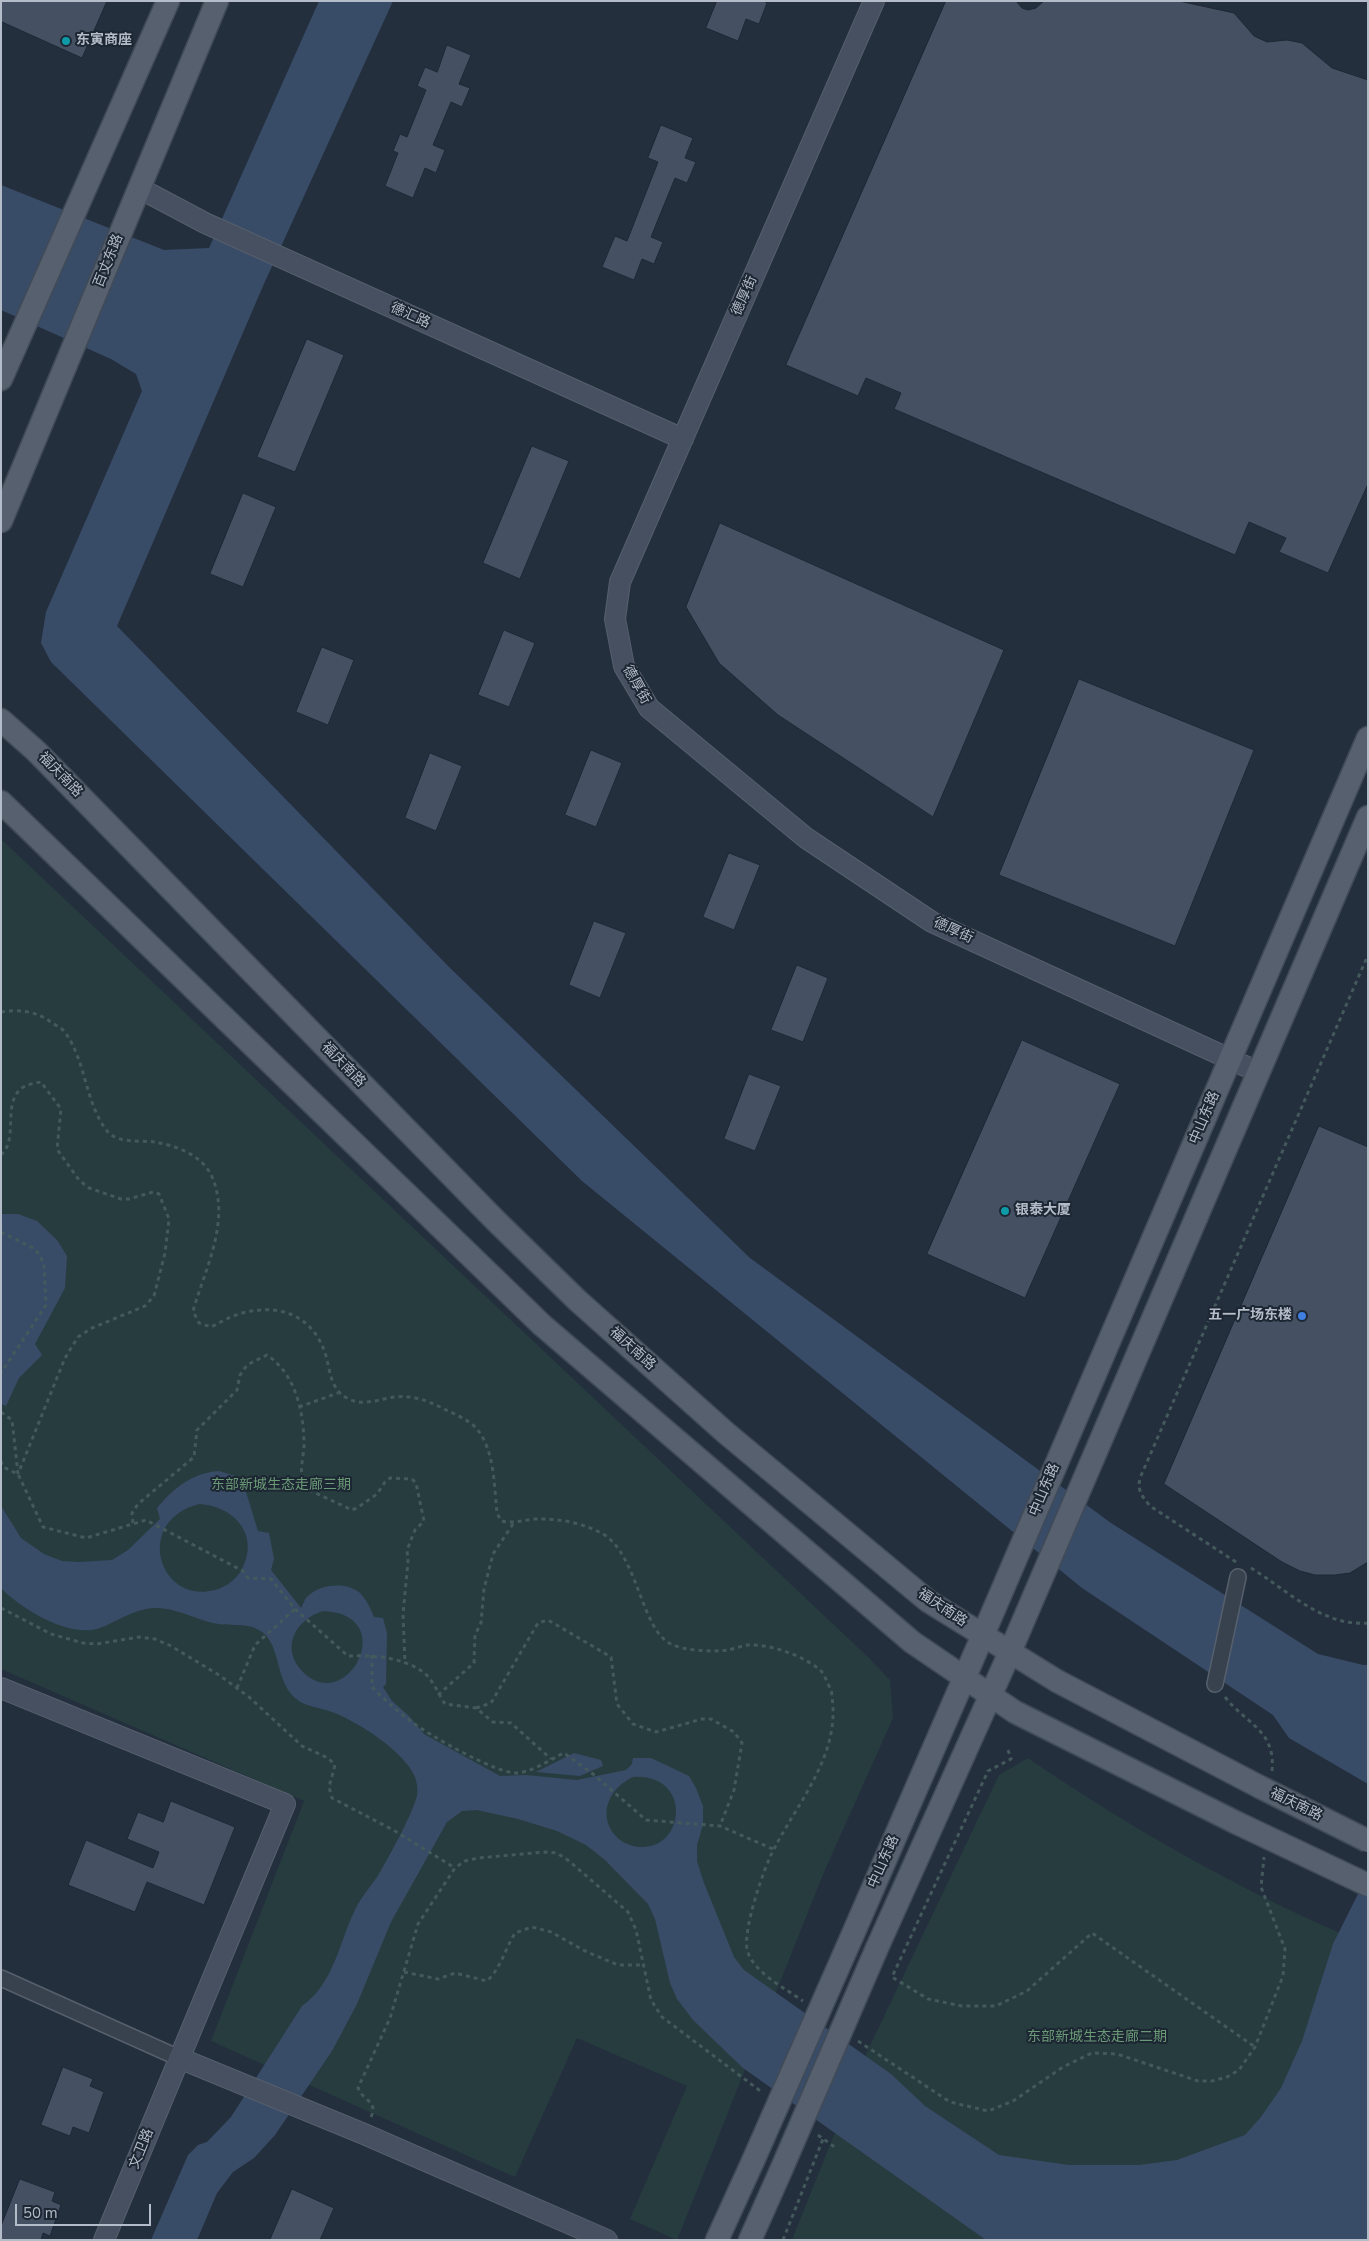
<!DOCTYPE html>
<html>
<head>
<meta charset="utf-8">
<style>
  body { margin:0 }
  #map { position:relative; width:1369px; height:2241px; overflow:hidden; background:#242f3e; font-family:"Nunito Sans",sans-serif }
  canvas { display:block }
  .frame { position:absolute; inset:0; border:2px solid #b4bcc9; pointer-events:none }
  .scale { position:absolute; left:15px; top:2204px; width:136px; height:22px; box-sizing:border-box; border:2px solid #b4bcc9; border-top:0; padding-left:6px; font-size:15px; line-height:18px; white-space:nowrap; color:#b4bcc9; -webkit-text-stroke:4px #1d2633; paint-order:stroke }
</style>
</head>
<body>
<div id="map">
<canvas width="1369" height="2241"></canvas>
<div class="frame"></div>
<div class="scale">50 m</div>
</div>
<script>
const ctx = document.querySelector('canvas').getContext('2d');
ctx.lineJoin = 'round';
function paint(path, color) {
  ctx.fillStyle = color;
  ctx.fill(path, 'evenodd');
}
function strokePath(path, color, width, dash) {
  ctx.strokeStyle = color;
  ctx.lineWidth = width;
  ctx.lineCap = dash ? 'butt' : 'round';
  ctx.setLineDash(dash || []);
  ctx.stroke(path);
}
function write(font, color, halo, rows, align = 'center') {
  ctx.font = font + ' "Nunito Sans","Noto Sans SC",sans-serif';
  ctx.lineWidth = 4;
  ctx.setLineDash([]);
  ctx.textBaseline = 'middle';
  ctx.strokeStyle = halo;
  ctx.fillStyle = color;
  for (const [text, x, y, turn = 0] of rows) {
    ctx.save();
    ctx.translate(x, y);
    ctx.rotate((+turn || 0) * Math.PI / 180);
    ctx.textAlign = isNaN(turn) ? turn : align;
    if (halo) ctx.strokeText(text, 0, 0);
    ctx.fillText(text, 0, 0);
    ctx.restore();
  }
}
const green = new Path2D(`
  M1,839l867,818 22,23 3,38 -69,154 -147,368 -47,-21 57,-133 -110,-48 -62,139 -304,-136 93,-240 -303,-132z
  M1028,1758c105,72 222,138 340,187v295h-576l75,-188 132,-277z`);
const water = new Path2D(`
  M319,1h74l-130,285 -146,340 332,341 301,291 361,265 207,131 45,11h5v119l-79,-46 -16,-23 -191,-127 -500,-407 -531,-519 -10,-19 5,-31 96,-221 -6,-17 -25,-15 -110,-49v-125l163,65 45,-2z
  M1,1214h17l19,7 20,19 10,16 -2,32 -30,56 7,11 -23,23 -13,28 -5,-2z
  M219,1471l16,5 11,16 12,39 11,2 5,26 -3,11 30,38c2,-3 3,-7 5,-10 12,-14 40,-17 54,-5 6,6 11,16 14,24l9,1 4,15 -1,51 -3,3 9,14 17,15 15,18 76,42 26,-1 51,5 49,-10 6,-6 1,-6h18l38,18 7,12 7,18v19l-6,20v16l7,22 30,74 10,13 147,104 34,32 74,49 70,10h70l38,-5 68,-25 16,-18 20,-29 21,-47 31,-97 35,-70v366h-382l-243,-172 -50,-48 -16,-21 -7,-16 -15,-64 -7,-15 -43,-44 -19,-15 -29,-14 -39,-12 -41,-9 -15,1 -15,11 -56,100 -34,82 -25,47 -57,84 -21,23 -21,14 -16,21 -20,47h-46l37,-85 10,-10 9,-3 24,-25 71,-111c34,-24 37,-67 56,-102 6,-11 16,-21 22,-32 12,-21 30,-53 37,-76 1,-5 0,-14 -2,-19 -10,-25 -58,-56 -83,-65 -10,-4 -24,-5 -33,-11 -26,-17 -16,-58 -40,-71 -14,-8 -31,-3 -46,-7 -18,-4 -39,-16 -59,-15 -20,1 -36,13 -54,20 -29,11 -79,-19 -99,-40v-82l20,32 23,16 18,7 17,1 33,-2 16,-10 32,-31 -3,-11c17,-20 35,-35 62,-37zM199,1504c35,2 61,31 43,65 -5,10 -16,18 -27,21 -56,15 -82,-69 -16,-86zM323,1611c79,3 23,108 -22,59 -21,-24 -4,-51 22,-59zM633,1777c60,-4 53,74 6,70 -10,-1 -20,-6 -26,-14 -15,-22 -2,-46 20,-56z
  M574,1753l27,7 2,6 -23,10 -44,-4z`);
const building = new Path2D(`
  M1,1h106l-25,57 -80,-36 -1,2z
  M717,1h47l3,2 -8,21 -13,-5 -8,22 -32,-13z
  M946,1h70l6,7 6,2 8,-2 8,-7h135l55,12 20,23 13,6 20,-2 15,3 30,25 36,12v404l-40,89 -49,-21 7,-14 -37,-16 -14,33 -341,-146 7,-16 -35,-15 -8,18 -72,-31z
  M447,45l24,10 -12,29 11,4 -8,19 -11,-5 -18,43 12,5 -9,23 -11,-5 -12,30 -28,-12 13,-33 -5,-2 7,-17 7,3 19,-47 -9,-4 8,-19 12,5z
  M661,125l32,13 -8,20 11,4 -9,21 -12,-5 -24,59 12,5 -9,22 -12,-5 -8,21 -32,-13 13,-31 12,5 31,-79 -10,-4z
  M307,339l37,16 -49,117 -38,-15z
  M532,446l37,15 -49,118 -37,-16z
  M243,493l33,14 -33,80 -33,-13z
  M720,523l284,127 -71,167 -155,-102 -59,-52 -33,-56z
  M504,630l31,13 -26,64 -31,-12z
  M322,647l32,13 -26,65 -32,-13z
  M1079,679l175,71 -79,196 -176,-71z
  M591,750l31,13 -26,64 -31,-12z
  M430,753l32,13 -26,65 -31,-13z
  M729,853l31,12 -26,65 -31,-13z
  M594,921l32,12 -26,65 -31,-13z
  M797,965l31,13 -25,64 -32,-12z
  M1022,1040l98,44 -95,214 -98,-44z
  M749,1074l32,12 -26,65 -31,-12z
  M1319,1126l49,21v415l-18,11 -15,2h-20l-15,-4 -18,-9 -118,-78z
  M171,1801l64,26 -31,78 -57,-23 -12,30 -67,-27 18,-45 67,28 6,-16 -32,-13 11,-27 25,10z
  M63,2067l30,12 -3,7 14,6 -15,41 -16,-6 -3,9 -29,-11z
  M20,2179l35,13 -3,9 9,4 -11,31 -7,-3 -2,7h-40v-14z
  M292,2189l42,19 -14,32h-50z`);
const path = new Path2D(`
  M1,1012c17,-3 33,-1 47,8 5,4 12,7 16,11 22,28 21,74 44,101 11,12 33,8 47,10 23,4 49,14 58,37 17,44 -8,90 -20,132l6,12 12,4c10,-5 20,-11 31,-14 39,-10 72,3 84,43 4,15 5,34 21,42 15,9 32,1 48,-1 17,-2 31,3 47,11 12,6 26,11 35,21 18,22 17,58 20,84l4,8c13,3 22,-1 34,-2 23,-1 48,4 68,15 35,21 38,96 68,110 14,7 42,8 57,6 6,-1 13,-4 19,-5 24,-1 54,10 72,24 5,4 7,11 10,17 4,7 3,14 4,22 2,53 -36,96 -59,141 -10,18 -31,80 -27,100 5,23 38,39 56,52
  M1,1155c19,-17 -1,-55 24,-69 4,-2 11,-3 16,-4l20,27 -4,40 22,31 10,8 32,11h8l24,-7 6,2 10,25 -4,34 -11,43 -9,10 -53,22 -14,9 -13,21 -47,116
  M1,1232l32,16 6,6 5,10 2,41 -45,68
  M299,1407l39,-14
  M1,1412l11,8 6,54
  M1,1461l2,6 15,7 25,53 43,11 60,-18 97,51 5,7 23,1 24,30 53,47c25,-1 54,1 75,16 9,6 16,23 22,32l31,4 17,14 18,1 40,36
  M133,1523l-1,-10 6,-9 56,-47 3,-27 40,-40 3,-15 7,-10 20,-10c28,19 36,54 37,86 1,17 -9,35 5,49l43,20 5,-2 20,-14 8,-12 5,-4 22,1 4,4 8,38 -9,9 -8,20 1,12 -5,52 2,50
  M1236,1562l-86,-56c-8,-10 -13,-15 -10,-28l228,-523
  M1251,1568c36,22 72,59 117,55
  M1,1608l50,26 32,9 14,1 42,-7 16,2 16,7 48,29 30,22 53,49 26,12 7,7 -6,22 3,11 63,33 60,37
  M372,1655v32c12,12 24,23 37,33 18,14 89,55 109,53 16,-2 31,-13 46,-20l29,21 53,46 74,6 53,23
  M237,1688l18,-43 40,-36
  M438,1695l36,-32 1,-28 6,-12 3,-34 9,-35 20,-30
  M1225,1697c21,27 51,33 47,74
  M476,1708l15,-5 47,-80 10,-3 63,37 6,47 16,20 23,8 46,-13h9l23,13 8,11 -8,47 -14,36
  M1008,1750l3,9 -23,12 -96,206 36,22 34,7h34l31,-15 65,-58 163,114
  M404,1972l34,7 17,-6 32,8c14,-13 18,-32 28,-48l17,-6 19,5 34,19 33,14h26
  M858,2041l92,61 38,9 25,-10 50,-34 29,-14 25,1 81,27h14l15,-4 12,-7 16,-23 28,-71 2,-27 -24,-62 3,-30
  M371,2117c7,-16 -7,-15 -13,-29l32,-70 28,-94 37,-56 10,-7 13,-3 67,-6 12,1 12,8 59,51 8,18 15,70 11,17 101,76
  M818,2135l18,13
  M783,2240l40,-101`);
const street = new Path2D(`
  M1215,1684l23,-107
  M1,1978l178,80`);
const secondary = new Path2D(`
  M874,1l-254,581 -5,37 9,47 25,42 157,130 126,84 326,150
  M139,188l66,35 478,216
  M1,1688l284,116 -181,436
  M179,2058l185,76 243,106`);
const primary = new Path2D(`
  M1,379l167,-378
  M1,521l216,-520
  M1,720l35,31 459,469 82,80 149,133 202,168 129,80 203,106
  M1,802l541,523 370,317 103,70 222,111
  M853,1934l130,-299 385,-897
  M877,1948l133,-296 358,-835
  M717,2240l36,-79
  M750,2240l32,-72`);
const primaryBridge = new Path2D(`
  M1260,1787l108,54
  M1237,1823l131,62
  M753,2161l100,-227
  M782,2168l95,-220`);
const markers = [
  [66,41,5,"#0f9aa8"],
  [1005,1211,5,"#0f9aa8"],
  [1302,1316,5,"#3f7fe0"]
];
const poiNames = [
  ["东寅商座",76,41],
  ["银泰大厦",1015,1211],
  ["五一广场东楼",1292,1316,"right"]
];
const streetNames = [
  ["百丈东路",109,261,-68],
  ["德厚街",745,296,-66],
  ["德汇路",410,316,24],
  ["德厚街",636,685,61],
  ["福庆南路",60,775,46],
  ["德厚街",953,931,25],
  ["福庆南路",343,1065,46],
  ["中山东路",1205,1118,-67],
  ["福庆南路",632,1349,42],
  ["中山东路",1045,1490,-67],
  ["福庆南路",942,1608,34],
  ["福庆南路",1296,1805,26],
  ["中山东路",884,1862,-66],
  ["文卫路",142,2149,-68]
];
const parkNames = [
  ["东部新城生态走廊三期",281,1486],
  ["东部新城生态走廊二期",1097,2038]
];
paint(green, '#263c3f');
paint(water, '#394c67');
paint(building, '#455162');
strokePath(building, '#1f2835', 1);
strokePath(street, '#565f6c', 18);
strokePath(secondary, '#565f6c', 22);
strokePath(primary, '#414a57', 25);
strokePath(path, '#44595c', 3, [4, 4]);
strokePath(street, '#38414e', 15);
strokePath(secondary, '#465061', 20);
strokePath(primary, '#56606e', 22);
strokePath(primaryBridge, '#414a57', 25, []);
strokePath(primaryBridge, '#56606e', 22);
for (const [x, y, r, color] of markers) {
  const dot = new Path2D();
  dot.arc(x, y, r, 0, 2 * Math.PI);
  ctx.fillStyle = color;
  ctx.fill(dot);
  strokePath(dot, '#1d2633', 2);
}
write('bold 14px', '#b4bcc9', '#1d2633', poiNames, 'left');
write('14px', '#b4bcc9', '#1d2633', streetNames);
write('14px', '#6b9a76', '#1d2633', parkNames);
</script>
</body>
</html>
